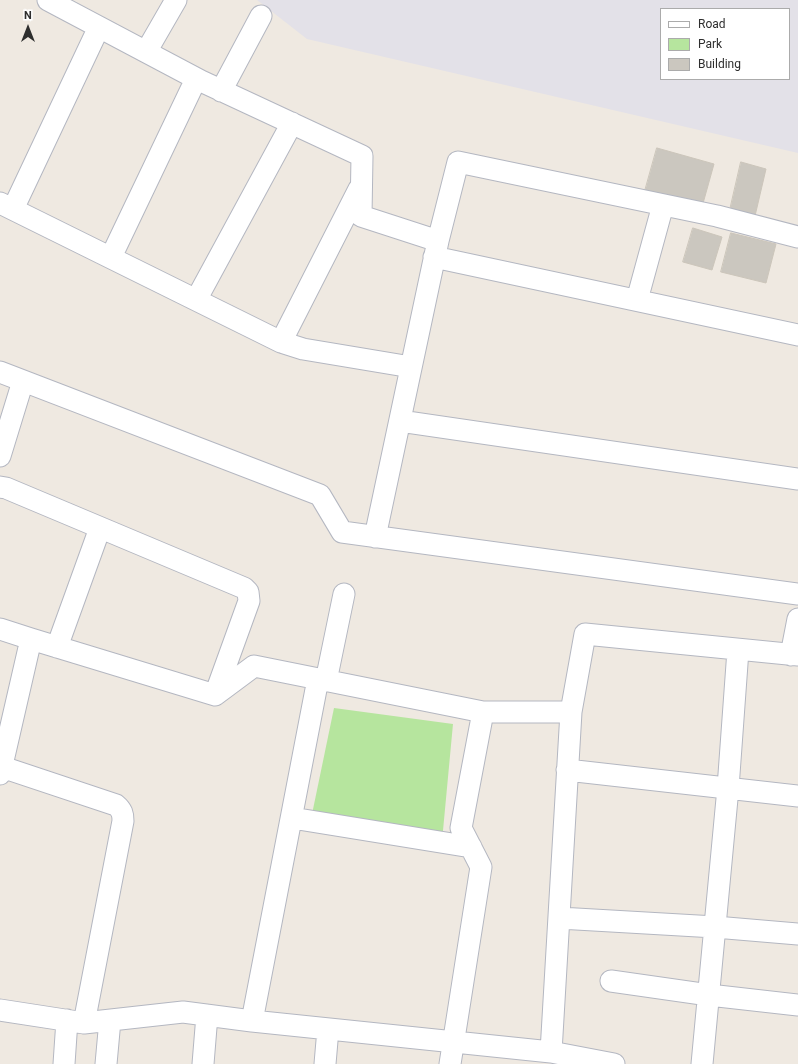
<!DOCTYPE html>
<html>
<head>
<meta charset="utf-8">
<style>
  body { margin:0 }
  #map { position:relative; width:798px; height:1064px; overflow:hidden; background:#efe9e1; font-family:Roboto,sans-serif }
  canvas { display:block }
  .legend { position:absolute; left:660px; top:8px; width:130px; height:72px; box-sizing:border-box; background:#fff; border:1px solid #ababab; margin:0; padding:5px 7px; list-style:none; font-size:12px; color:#2e2e2e }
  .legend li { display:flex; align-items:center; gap:8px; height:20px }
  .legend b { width:20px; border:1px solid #ababab }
  .north { position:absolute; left:8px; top:8px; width:40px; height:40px; -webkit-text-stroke:3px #fff; paint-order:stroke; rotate:0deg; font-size:11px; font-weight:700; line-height:16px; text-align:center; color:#2e2e2e }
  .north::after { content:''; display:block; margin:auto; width:14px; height:18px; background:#2e2e2e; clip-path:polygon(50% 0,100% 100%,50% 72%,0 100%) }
</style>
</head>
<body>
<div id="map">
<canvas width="798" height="1064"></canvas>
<ul class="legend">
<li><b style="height:5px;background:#fff"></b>Road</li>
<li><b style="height:11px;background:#b6e59e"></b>Park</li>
<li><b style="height:11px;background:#cbc7bf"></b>Building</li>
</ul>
<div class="north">N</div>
</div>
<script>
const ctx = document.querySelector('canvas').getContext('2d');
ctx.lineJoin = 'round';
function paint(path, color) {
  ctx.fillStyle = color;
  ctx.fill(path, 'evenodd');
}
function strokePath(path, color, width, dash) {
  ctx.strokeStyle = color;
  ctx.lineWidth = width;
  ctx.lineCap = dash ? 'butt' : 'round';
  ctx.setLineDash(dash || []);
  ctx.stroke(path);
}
const industrial = new Path2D(`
  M257,0h541v153l-491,-114zM661,9h128v70h-128z`);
const green = new Path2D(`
  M334,708l119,16 -11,117 -131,-22z`);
const building = new Path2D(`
  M657,148l57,16 -12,43 -57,-16z
  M741,162l25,7 -11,47 -25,-6z
  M693,228l29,9 -10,33 -29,-8z
  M731,233l45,11 -10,39 -45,-11z`);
const minor = new Path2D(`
  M48,0l153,81 161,75 -1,60 77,25
  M146,52l30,-52
  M221,91l40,-75
  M0,203l281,139 22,7 108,18
  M13,209l86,-182
  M111,257l85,-178
  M434,257l364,78
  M196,300l96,-177
  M637,300l26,-95
  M281,342l78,-153
  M0,372l320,123 22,37 456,62
  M400,421l398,58
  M0,456l23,-75
  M0,487l6,1 238,100 4,4 1,9 -34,94
  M375,537l63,-296 20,-79 259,54 81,21
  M0,629l31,10 184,56 39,-29 229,46 -22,116 20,39 -31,197
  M57,647l43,-119
  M791,655l7,-36
  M326,681l18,-87
  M483,712h88l14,-78 213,21
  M2,767l114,38c6,5 7,9 7,16l-39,202
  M567,770l231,26
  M0,774l31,-135
  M292,818l179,29
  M559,918l156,9 83,7
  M611,981l98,14 89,10
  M0,1010l84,13 99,-11 69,9 299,31 63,12
  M252,1021l66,-342
  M551,1052l20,-340
  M64,1064l3,-44
  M106,1064l4,-44
  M203,1064l4,-49
  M325,1064l3,-35
  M702,1064l26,-276 10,-138`);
paint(industrial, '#e3e1e8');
paint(green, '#b6e59e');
paint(building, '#cbc7bf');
strokePath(building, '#cbc5ba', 1);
strokePath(minor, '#b4b7c1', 23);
strokePath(minor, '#fff', 21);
</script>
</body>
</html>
